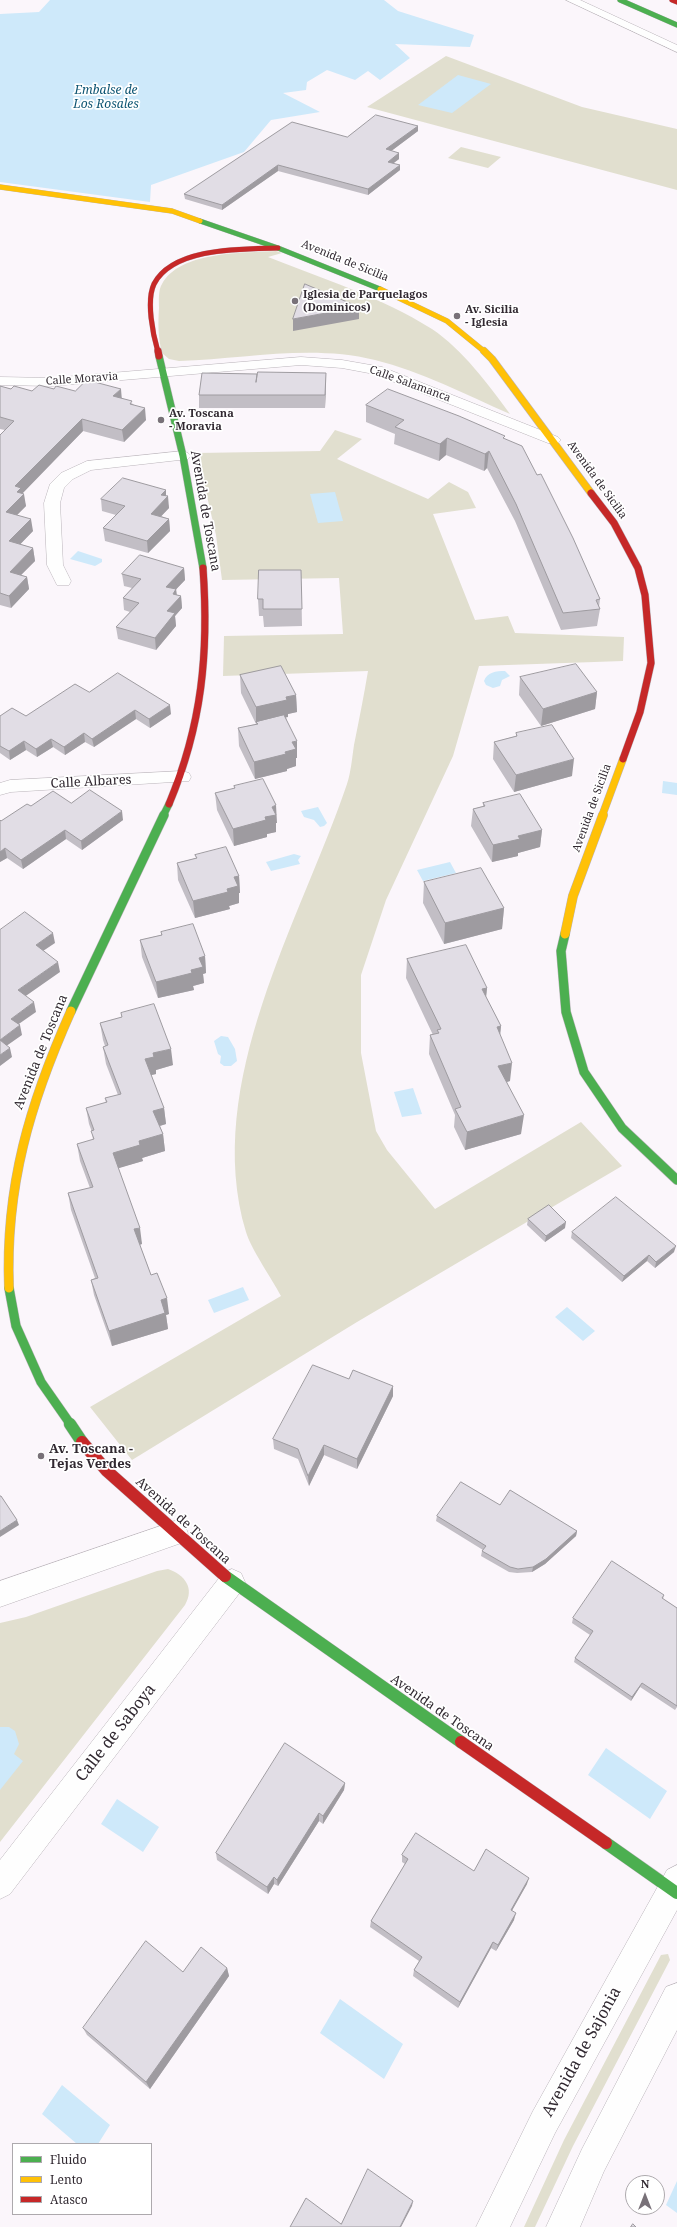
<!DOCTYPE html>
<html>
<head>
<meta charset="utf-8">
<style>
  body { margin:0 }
  #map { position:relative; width:677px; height:2227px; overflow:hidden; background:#fbf6fb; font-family:"Noto Serif",serif }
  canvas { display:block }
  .legend { position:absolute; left:12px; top:2143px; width:140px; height:72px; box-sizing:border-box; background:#fff; border:1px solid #ada9ad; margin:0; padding:5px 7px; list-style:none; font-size:12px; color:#312931 }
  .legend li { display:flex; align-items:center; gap:8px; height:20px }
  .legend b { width:20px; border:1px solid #ada9ad }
  .north { position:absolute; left:625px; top:2175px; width:40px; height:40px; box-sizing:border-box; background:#fff; border:1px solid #ada9ad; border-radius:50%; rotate:0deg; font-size:11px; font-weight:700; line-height:16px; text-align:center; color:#312931 }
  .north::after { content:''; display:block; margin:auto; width:14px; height:18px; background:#787178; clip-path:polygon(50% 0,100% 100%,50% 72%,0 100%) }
</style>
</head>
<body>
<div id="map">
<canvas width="677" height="2227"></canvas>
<ul class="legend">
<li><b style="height:5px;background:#4caf50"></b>Fluido</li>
<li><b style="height:5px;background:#ffc107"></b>Lento</li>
<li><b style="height:5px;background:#c62828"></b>Atasco</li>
</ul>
<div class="north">N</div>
</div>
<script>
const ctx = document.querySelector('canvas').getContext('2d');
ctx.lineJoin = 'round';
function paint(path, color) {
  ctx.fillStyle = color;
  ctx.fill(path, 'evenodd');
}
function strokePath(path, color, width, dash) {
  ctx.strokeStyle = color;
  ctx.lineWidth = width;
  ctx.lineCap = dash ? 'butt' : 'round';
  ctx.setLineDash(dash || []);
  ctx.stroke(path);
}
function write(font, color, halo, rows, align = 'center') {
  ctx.font = font + ' "Noto Serif",serif';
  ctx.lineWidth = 3.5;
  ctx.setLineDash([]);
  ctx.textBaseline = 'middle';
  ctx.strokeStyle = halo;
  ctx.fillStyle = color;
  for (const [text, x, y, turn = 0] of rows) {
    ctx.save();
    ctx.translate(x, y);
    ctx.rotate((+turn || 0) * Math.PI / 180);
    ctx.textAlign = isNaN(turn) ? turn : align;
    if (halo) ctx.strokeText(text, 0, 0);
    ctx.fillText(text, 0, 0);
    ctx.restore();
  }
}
const green = new Path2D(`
  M446,56l136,51 95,22v61l-310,-83z
  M461,147l40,10 -13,11 -40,-10z
  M276,251l6,2 -14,4c55,22 113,40 164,72 31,21 56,55 78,85 -44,-19 -89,-43 -135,-54 -64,-16 -131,-1 -196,1l-10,-2 -7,-6c-4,-16 -4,-29 -3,-45 0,-7 -1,-18 3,-24 18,-33 81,-31 114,-33z
  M335,430l27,9 -25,20 91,40 21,-17 19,10 8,16 -43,6 42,106 33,-4 7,17 109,4 -1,24 -144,5 -26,90 -67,144 -25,75v78l15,78 11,19 48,59 146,-87 41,44 -265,156 -225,138 -42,-53 191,-111c-9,-17 -30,-47 -35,-64 -44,-149 54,-310 101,-448 4,-12 5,-26 7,-39 5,-25 10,-50 14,-74l-145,5 1,-40 119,-2 -4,-56 -117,2 -6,-45 -19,-82 123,-2z
  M168,1569c17,6 27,19 17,36l-185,237v-219l26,-6 131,-46z
  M668,1954l2,6 -97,186 -38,81h-11l40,-87 97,-185z`);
const water = new Path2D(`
  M50,0h334l14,11 76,24 -4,12 -75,-3 15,14 -30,22 -12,-9 -13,9 -28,-10 -20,12 -1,8 -23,3 37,19 -49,8 -27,32 -93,33 -1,17 -150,-20v-168l39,-2z
  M458,75l33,9 -39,29 -34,-8z
  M335,492l8,29 -25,2 -8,-29z
  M78,551l24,8v3l-7,4 -25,-7z
  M505,671l5,5 -8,4 -2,6 -7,2 -7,-3 -2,-4c3,-9 12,-10 21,-10z
  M663,781l14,2v12l-15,-2z
  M318,807l9,16 -3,3 -4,1 -6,-7 -10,-3 -3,-6z
  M294,854l7,2 -3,4 2,4 -29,7 -5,-9z
  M450,862l6,11 -33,8 -6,-11z
  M221,1036l7,1 7,12 2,12 -6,5h-7l-4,-3 1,-7 -3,-2 -4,-13z
  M413,1088l9,26 -20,3 -8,-25z
  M243,1287l6,13 -35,13 -6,-13z
  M567,1307l28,24 -12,10 -28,-24z
  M0,1727h9l6,4 4,13 -5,10 9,7 -23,29z
  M606,1748l61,43 -17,28 -62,-44z
  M117,1799l42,28 -16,25 -42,-28z
  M340,1999l63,45 -19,35 -64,-46z
  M62,2085l48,40 -12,19h-21l-35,-30z
  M677,2181v32l-11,-8z`);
const street = new Path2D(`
  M566,0h14l97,45v7z
  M301,357l41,3 40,7 176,70 3,3 -3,3h-10l-174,-69 -32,-6 -41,-3 -250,21 -51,-1v-8l51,1z
  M183,451l5,2 3,3 -3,3 -97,11 -18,9 -9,9 -4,15 3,62 8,16 -2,4h-12l-10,-20 -3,-62 6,-19 11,-11 26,-12z
  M182,771l7,2 2,4 -2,4 -178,11 -11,3v-12l10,-3z
  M175,1521l9,3 4,9 -4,9 -184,65v-26z
  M232,1569l9,4 4,9 -4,9 -231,303 -10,5v-39l223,-287z
  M677,1865v45l-122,223 -45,94h-34l57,-116 134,-241z
  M677,1983v47l-73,141 -24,56h-34l36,-78 84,-162z`);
const fastFar3 = new Path2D(`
  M620,0l57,25
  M200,221l78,27 102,41`);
const fastFar2 = new Path2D(`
  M159,356l24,100 20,112
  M163,816l6,-12`);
const fastFar1 = new Path2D(`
  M565,934l-4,17 5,61 18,60 38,56 55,52
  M71,1011l93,-196
  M9,1288l7,38 25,56 30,43`);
const fast = new Path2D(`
  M70,1424l12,18
  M225,1576l236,166
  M606,1843l71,50`);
const slowFar2 = new Path2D(`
  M0,187l172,24 28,10
  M380,289l67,32 38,31`);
const slowFar1 = new Path2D(`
  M484,351l8,8 99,134
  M602,816l21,-57`);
const slow = new Path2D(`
  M565,934l8,-38 30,-81
  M9,1288c-4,-102 21,-185 62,-277`);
const jamFar2 = new Path2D(`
  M672,0l5,2
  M158,352c-5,-17 -12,-51 -4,-68 19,-37 89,-35 124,-36`);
const jamFar1 = new Path2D(`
  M158,351l1,5
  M591,493l23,30 24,45 7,27 6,68 -11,49 -17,47
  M169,804c33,-79 40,-151 34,-236`);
const jam = new Path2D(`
  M82,1442l25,29 118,105
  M461,1742l145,101`);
const wall = new Path2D(`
  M418,126v5l-27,20 8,2v6l-5,4 6,7 -32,25 -90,-24 -56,39 -37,-11 -1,-5 163,-57z
  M326,373l-1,35h-126v-13l58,-17z
  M0,386l11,3 21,2 22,-2 68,9 11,6 13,16 -22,22 -41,-11 -61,62 4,13 -9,9 16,16 -13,13 13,4 2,13 -14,14 6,2 2,12 -18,19 -11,-3v-170l5,-5 -5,-1z
  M366,405l139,34 95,160 -1,8 1,2 -3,17 -36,4 -46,-109 -28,-53 -3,3 -38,-16 -7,6 -45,-17 1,-10 -29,-12z
  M166,496l3,12 -8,8 8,3 1,12 -22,22 -43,-12 -2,-13 13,-13 -14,-4 -1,-12z
  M184,568l1,12 -9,9 1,6 4,1 1,12 -7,8 1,10 -20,24 -38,-11 -2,-12 14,-15 -6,-2 -1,-12 9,-10 -8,-2 -2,-12z
  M301,570l1,56 -38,1 -1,-11h-4l-1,-17z
  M240,675l56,20 1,17 -9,2v3h-2l11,41h-1v8l-9,3v2l-32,8 -16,-33 -1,-18 18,-4 -15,-31z
  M520,677l77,15 -2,17 -54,17 -22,-31z
  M89,692l82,22 -21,14 -14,-9 -42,28 -9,-5 -20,13 -12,-8 -16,10 -11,-7 -16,10 -10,-7v-37h26z
  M516,733l56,43 -58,16 -21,-33 1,-17 22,-6z
  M234,786l43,37h-1v9l-9,2v3l-33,9 -17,-36 -2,-17 19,-4z
  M71,803l52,17 -41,30 -16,-11 -43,30 -16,-11 -7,4 1,-41 30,-15z
  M483,803l59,27 -2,17 -22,6v3l-26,6 -21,-36 2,-17 10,-3z
  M195,855l44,21 1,17h-1v10l-10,3 1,3 -35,9 -17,-38 -1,-17 19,-5z
  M424,882l80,26 -2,21 -58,15 -21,-41z
  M161,932l44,24 1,17 -3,1 1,9 -11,3 1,4 -36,8 -16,-41 -2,-17 21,-5z
  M407,959l80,29 -1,9 15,29 -1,9 10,46 -3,1 14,52 -56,16 -11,-23 1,-12 -26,-61 1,-19h3l-27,-57z
  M121,1013l52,52 -17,5v4l-5,1 13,33 2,16 -6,2 3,8 2,17 -23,7 1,3 -25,7 24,76 -2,1 11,30 18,39 -3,1 2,14 -56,17 -18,-51 -3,-15 4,-2 -24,-68 -3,-17 22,-5 -10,-27 -3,-17 16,-4 -1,-8 -3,-8 -3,-16 20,-5 -1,-5 13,-3 -12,-31 -3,-17 2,-1 -2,-6 -3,-17 22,-6z
  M528,1219l37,9 -20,14 -18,-17z
  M572,1232l102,20 -19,16 -8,-7 -25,21 -51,-44z
  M349,1379l44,7v10l-36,73 -33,-14 -15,31 -11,-27 -24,-10 -1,-10z
  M500,1505l77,26 -1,5 -31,28 -13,8 -15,1 -8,-1 -28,-16 1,-5 1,-1 -47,-29 1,-5z
  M664,1595l-1,4 14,9v99l-2,3 -35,-23 -9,14 -57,-39 1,-4 15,-23 -18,-12 1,-5z
  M345,1783l-1,7 -21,34 -4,-3 -41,65 -4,-2 -6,10 -51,-34 -1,-7z
  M402,1855l72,16 53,13 -15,26 2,10 -18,31 -5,-3 -33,60 -45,-32 1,-6 5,-9 -49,-34 1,-6 34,-57 -3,-2z
  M227,1968l2,8 -79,113 -63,-54 -4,-7 100,-56z`);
const shadedWall = new Path2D(`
  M418,126v5l-32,24v-6z
  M399,153v6l-11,8v-5z
  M278,165v6l-56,39v-5z
  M400,165v5l-32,25v-6z
  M359,307v12l-66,12v-12z
  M326,373v13l-1,22v-13z
  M121,389l1,12 -9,-5z
  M145,408l1,12 -22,22 -2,-12z
  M82,419l1,12 -61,63h2l2,12 -18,18 -2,-12 9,-26z
  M447,438l-1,17 -7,6 1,-17z
  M489,451l-2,17 -3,3 1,-17z
  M166,490v8l2,-2 1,12 -17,18 -1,-12 10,-19z
  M31,519l2,12 -22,23 -2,-13z
  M169,519l1,12 -22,22 -1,-12z
  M33,548l2,13 -23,23 -2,-12z
  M184,568l1,12 -18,19 -1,-12z
  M27,577l2,12 -18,19 -2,-12z
  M176,589l1,11 4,-4 1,12 -7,8 1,10 -20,24 -1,-12 12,-27 6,-17z
  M597,692l-2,17 -54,17 2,-17z
  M296,695l1,17 -9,2v3l-31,7 -1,-2v-15l30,-10z
  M170,705l1,9 -21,14 -1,-9z
  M135,710l1,9 -42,28 -2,-8z
  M84,733l1,9 -20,13 -1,-8z
  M51,739l2,8 -16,10 -1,-8z
  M24,741l2,9 -16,10 -1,-9z
  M297,741v17h-1v8l-9,3v2l-32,8 -1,-17 38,-20z
  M574,759l-2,17 -58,16 2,-17z
  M276,805l1,18h-1v9l-9,2v3l-33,9 -1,-17 32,-12 7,-10z
  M122,811l1,9 -41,30 -1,-9z
  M65,830l1,9 -43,30 -2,-9z
  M542,830l-2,17 -22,6v3l-26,6 1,-17 25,-9z
  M5,848l2,10 -7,4v-10z
  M239,876l1,17h-1v10l-10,3 1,3 -35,9 -2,-17 34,-12 7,-12z
  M504,908l-2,21 -58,15 1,-21z
  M53,933l2,10 -18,12 -1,-10z
  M205,956l1,17 -3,1 1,9 -11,3 1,4 -36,8 -2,-16 35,-12 8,-12z
  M58,962l2,10 -40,28 -2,-10z
  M487,988l-2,19 -3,-18z
  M34,1002l2,10 -23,16 -2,-9z
  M20,1025l2,10 -20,14 -2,-9z
  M501,1026l-2,19 -2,-18z
  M10,1048l2,9 -12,9v-11z
  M171,1049l2,16 -17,5v4l-9,2 -2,-17 8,-6z
  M512,1063l-2,18 -14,4 2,-19z
  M164,1108l2,16 -10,3 -3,-16z
  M524,1115l-3,19 -56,16 2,-18z
  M163,1134l2,17 -23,7 1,3 -27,8 -3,-16 26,-12z
  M566,1222l-1,6 -20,14 1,-6z
  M140,1228l2,16 -5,1 -3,-16z
  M676,1246l-2,6 -19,16 1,-6z
  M649,1255l-2,6 -25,21 2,-6z
  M167,1298l2,16 -3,1 2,14 -56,17 -3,-15 52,-31z
  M393,1386v10l-36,73v-10z
  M324,1445v10l-15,31 -1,-10z
  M17,1520l2,5 -19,12v-6z
  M577,1531l-1,5 -31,28 -13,8 1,-5z
  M642,1683l-2,4 -9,14 1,-4z
  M345,1783l-1,7 -21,34v-8z
  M319,1813v8l-41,65 -1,-6z
  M274,1877v7l-6,10 -1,-7z
  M529,1878l-2,6 -18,32 2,-6z
  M516,1913l-2,7 -18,31 2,-6z
  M493,1942l-2,6 -33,60 2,-6z
  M227,1968l2,8 -79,113 -4,-7z
  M413,2201l-1,5 -11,21h-1z`);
const building = new Path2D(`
  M376,115l42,11 -32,23 13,4 -11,9 12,3 -32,24 -90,-24 -56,40 -38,-11 108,-72 55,15z
  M305,284l54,23 -66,12z
  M258,372l68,1 -1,22h-126l3,-22 55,1 -1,8z
  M87,380l34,9 -8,7 19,5 -2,3 15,4 -23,22 -40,-11 -67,67 6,2 -4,4 7,2 -18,18 25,7 -22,22 24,7 -23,24 17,5 -18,19 -9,-3v-158l14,-14 -14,-4v-31l11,3 3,-3 18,5 7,-6 15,4 2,-3 19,5z
  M388,389l71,27 46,20 -2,2 19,8 15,29 4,-1 32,64 27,61 -4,1 4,9 -37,4 -47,-109 -27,-53 -4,3 -38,-16 -7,6 -45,-17 9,-7 -38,-15z
  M123,478l43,12 -5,5 7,1 -17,18 18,5 -22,22 -44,-13 22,-22 -24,-7z
  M140,555l44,13 -18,19 10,2 -3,5 8,2 -14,15 8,2 -20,25 -39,-11 23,-24 -16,-5 18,-19 -19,-5z
  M259,570h42l1,39h-39v-10h-5z
  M576,664l21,28 -54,17 -23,-32z
  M281,666l15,29 -10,2 1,3 -31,7 -16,-32z
  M118,673l52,32 -21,14 -14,-9 -43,29 -8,-6 -20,14 -13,-8 -15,10 -12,-8 -15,10 -9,-5v-30l12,-8 14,8 49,-32 14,8z
  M284,715l13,26 -5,1 4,7 -11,3 1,2 -32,8 -16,-34 20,-4 -2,-2z
  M552,725l22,34 -58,16 -22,-33 23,-6 -1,-3z
  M263,779l13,26 -4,2 4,8 -11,2 1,3 -33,9 -18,-36 20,-5 -1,-2z
  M90,790l32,21 -41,30 -16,-11 -44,30 -16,-12 -5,4v-32l1,1 26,-17 4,2 22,-15 18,12z
  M520,794l22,36 -24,6 2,3 -27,6 -20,-36 12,-3 -2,-3z
  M226,847l13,29 -5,1 4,9 -11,3 1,3 -35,9 -16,-38 20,-5 -2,-3z
  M481,868l23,40 -59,15 -21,-41z
  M25,912l28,21 -17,12 22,17 -40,28 16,12 -23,17 9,6 -20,15 10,8 -10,7v-125z
  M193,924l12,32 -6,2 4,9 -12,3 1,3 -36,9 -16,-42 22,-5 -1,-3z
  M466,945l21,43 -5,1 19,37 -4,1 15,36 -14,3 26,49 -57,17 -12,-23 6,-2 -31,-72 9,-2 -2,-3 4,-1 -34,-70z
  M154,1004l17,45 -18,4 1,4 -9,2 19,49 -11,3 10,23 -24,7 1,4 -27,8 27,75 -6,1 17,46 6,-2 10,25 -6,2 4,13 -56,18 -18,-51 7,-2 -30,-85 25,-6 -16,-43 17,-5 -3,-8 3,-1 -8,-22 21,-6 -2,-4 16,-4 -18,-47 5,-2 -8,-22 22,-6 -1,-4z
  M616,1197l60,49 -20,16 -7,-7 -25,21 -52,-44z
  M549,1205l17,17 -20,14 -18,-17z
  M313,1365l36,14 4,-9 40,16 -36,73 -33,-14 -16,31 -10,-27 -25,-10z
  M461,1482l39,23 10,-15 67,41 -31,28 -13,8 -15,2 -8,-2 -28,-16 4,-5 -49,-30z
  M0,1496h1l16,24 -17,11z
  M612,1561l52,34 -2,3 15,10v98l-35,-23 -10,14 -57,-39 18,-27 -20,-13z
  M285,1743l60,40 -22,33 -4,-3 -42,67 -3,-3 -7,10 -51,-34z
  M416,1833l58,38 12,-22 43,29 -18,32 5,3 -18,32 -5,-3 -33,60 -46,-32 8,-13 -51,-36 37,-62 -6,-4z
  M146,1941l37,31 18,-25 26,21 -81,114 -63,-54z
  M368,2169l45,32 -13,26h-110l16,-29 35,26z
  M633,2224l3,3h-5z`);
const markers = [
  [295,301,4,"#787178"],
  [457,316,4,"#787178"],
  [161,420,4,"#787178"],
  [41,1456,4,"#787178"]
];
const farStreetnames = [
  ["Avenida de Sicilia",345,261,22],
  ["Calle Moravia",82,379,-4],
  ["Calle Salamanca",410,384,20],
  ["Avenida de Sicilia",597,480,54],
  ["Avenida de Sicilia",592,808,-70]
];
const farPoinames = [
  ["Iglesia de Parquelagos",303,295],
  ["(Dominicos)",303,308],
  ["Av. Sicilia",465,310],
  ["- Iglesia",465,323],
  ["Av. Toscana",169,414],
  ["- Moravia",169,427]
];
const farWaternames = [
  ["Embalse de",106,91],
  ["Los Rosales",106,105]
];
const streetNames = [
  ["Avenida de Toscana",205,511,80],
  ["Calle Albares",91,782,-3],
  ["Avenida de Toscana",41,1052,-68],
  ["Avenida de Toscana",183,1521,42],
  ["Avenida de Toscana",442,1713,35]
];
const poiNames = [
  ["Av. Toscana -",49,1449],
  ["Tejas Verdes",49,1464]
];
const nearStreetnames = [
  ["Calle de Saboya",116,1733,-52],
  ["Avenida de Sajonia",582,2052,-61]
];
paint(green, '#e1dfcf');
paint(water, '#cee9fa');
strokePath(street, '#bab4ba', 1);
strokePath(fastFar3, '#bab4ba', 5.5);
strokePath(fastFar2, '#bab4ba', 8);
strokePath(fastFar1, '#bab4ba', 10);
strokePath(fast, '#bab4ba', 13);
strokePath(slowFar2, '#bab4ba', 5.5);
strokePath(slowFar1, '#bab4ba', 8);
strokePath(slow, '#bab4ba', 10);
strokePath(jamFar2, '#bab4ba', 5.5);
strokePath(jamFar1, '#bab4ba', 8);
strokePath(jam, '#bab4ba', 13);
paint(street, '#fefefe');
strokePath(fastFar3, '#4caf50', 5);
strokePath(fastFar2, '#4caf50', 7);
strokePath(fastFar1, '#4caf50', 9);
strokePath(fast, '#4caf50', 12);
strokePath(slowFar2, '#ffc107', 5);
strokePath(slowFar1, '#ffc107', 7);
strokePath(slow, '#ffc107', 9);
strokePath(jamFar2, '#c62828', 5);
strokePath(jamFar1, '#c62828', 7);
strokePath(jam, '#c62828', 12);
paint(wall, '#c2bec5');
paint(shadedWall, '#9e9ba0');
paint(building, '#e1dde5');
strokePath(building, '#9e9ba0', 1);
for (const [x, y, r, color] of markers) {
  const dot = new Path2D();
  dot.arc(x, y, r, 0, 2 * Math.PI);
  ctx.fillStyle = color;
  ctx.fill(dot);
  strokePath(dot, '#fff', 1.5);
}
write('11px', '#312931', '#fff', farStreetnames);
write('bold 11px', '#312931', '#fff', farPoinames, 'left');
write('italic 12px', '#0c5472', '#fff', farWaternames);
write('13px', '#312931', '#fff', streetNames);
write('bold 13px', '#312931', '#fff', poiNames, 'left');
write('16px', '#312931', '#fff', nearStreetnames);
</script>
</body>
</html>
